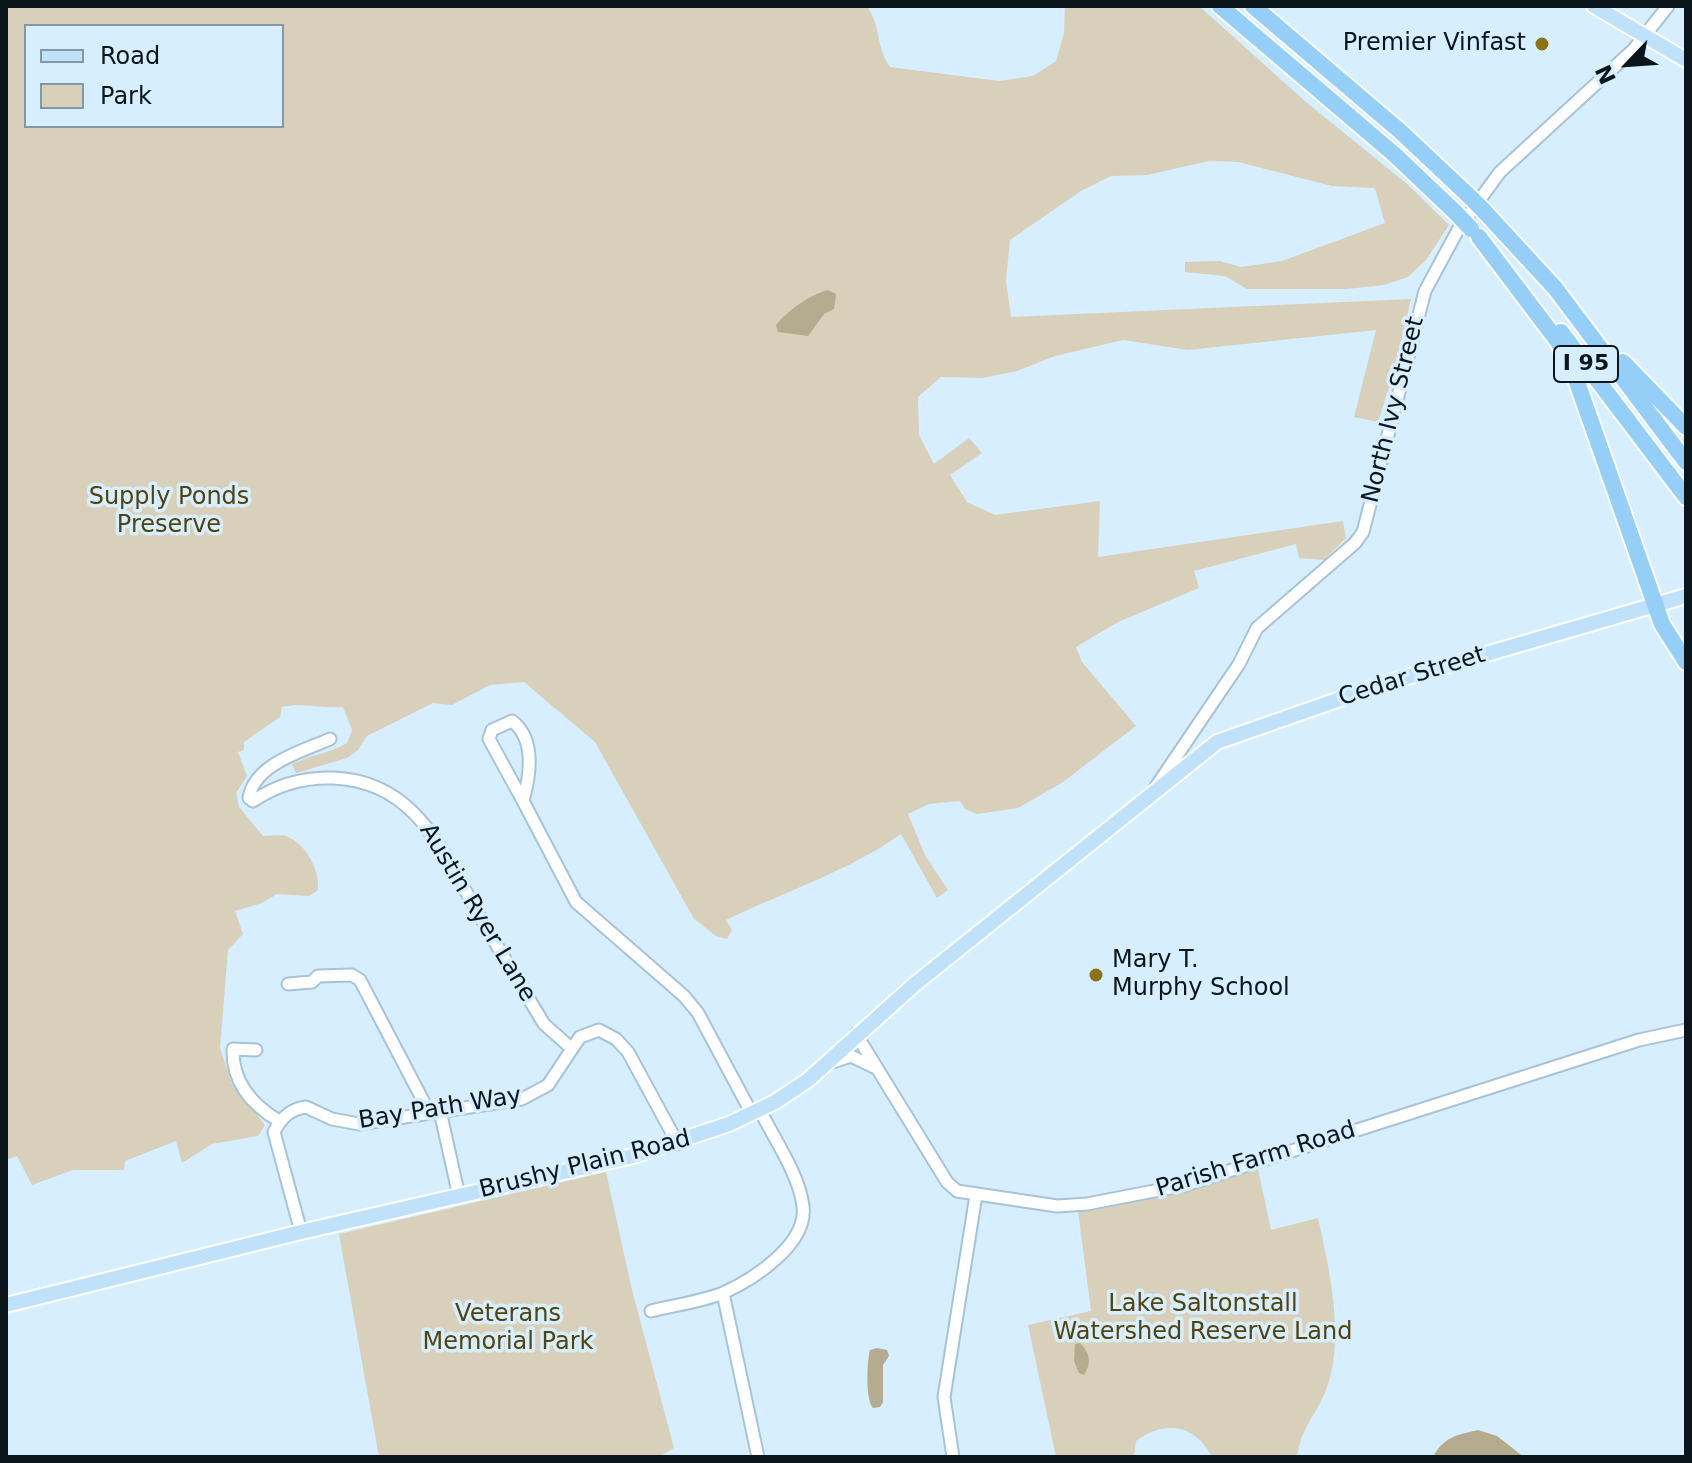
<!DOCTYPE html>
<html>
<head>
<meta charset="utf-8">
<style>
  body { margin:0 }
  #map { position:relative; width:1692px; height:1463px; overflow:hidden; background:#d7eefe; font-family:"DejaVu Sans",sans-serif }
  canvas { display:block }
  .frame { position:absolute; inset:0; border:8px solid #0b151c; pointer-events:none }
  .legend { position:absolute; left:24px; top:24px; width:260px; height:104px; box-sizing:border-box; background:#d7eefe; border:2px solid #8597a4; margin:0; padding:10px 14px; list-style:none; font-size:24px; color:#0b151c }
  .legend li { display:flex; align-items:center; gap:16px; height:40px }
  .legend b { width:40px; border:2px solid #8597a4 }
  .north { position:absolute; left:1588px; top:24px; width:80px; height:80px; -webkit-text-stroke:6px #d7eefe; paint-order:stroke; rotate:245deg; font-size:22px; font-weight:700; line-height:32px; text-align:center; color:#0b151c }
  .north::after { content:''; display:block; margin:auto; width:28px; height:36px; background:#0b151c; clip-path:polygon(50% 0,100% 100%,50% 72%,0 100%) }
</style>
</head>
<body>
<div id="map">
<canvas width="1692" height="1463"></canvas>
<div class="frame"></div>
<ul class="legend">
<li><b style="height:10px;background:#bfe2fa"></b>Road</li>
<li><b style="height:22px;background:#d8d0ba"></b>Park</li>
</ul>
<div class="north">N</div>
</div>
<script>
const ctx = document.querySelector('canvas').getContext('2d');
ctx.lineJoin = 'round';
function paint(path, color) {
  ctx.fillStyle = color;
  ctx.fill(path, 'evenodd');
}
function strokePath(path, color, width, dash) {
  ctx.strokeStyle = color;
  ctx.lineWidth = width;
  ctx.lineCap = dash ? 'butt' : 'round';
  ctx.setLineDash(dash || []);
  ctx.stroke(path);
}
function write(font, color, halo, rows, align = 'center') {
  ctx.font = font + ' "DejaVu Sans",sans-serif';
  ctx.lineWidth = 7;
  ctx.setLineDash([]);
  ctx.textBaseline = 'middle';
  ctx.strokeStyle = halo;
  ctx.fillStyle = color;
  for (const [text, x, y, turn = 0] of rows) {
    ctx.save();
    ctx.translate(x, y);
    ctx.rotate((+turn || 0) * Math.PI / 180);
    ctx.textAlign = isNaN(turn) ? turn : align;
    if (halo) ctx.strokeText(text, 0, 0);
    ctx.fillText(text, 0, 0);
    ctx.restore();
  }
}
const green = new Path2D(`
  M6,6h861c14,20 9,42 23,61l109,14 34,-5 23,-15 8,-28 1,-27h134l107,96 101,82 42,41 -23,35 -18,17 -24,8 -37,4h-100l-22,-13 -40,-4v-10l35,-1 21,6 41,-6 103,-38 -10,-35 -43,-2 -94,-24 -29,-1 -62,14 -36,1 -30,15 -71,49 -4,40 5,37 400,-18 -16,70 -17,53 -24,-5 22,-87 -188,20 -65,-10 -68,16 -38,15 -35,7 -41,-1 -23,20 1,38 15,29 35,-26 13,15 -32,22 17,27 28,13 105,-14 -2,56 245,-36 3,17 -22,22 -25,-2 -3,-14 -102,27 5,17 -81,34 -42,25 6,15 54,64 -73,56 -45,26 -41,6 -12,-5 -5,-8 -31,3 -21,10 17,41 23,35 -11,8 -36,-64c-52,37 -117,58 -175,86l6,10 -5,9 -11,-3 -22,-17 -99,-177 -71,-60 -34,3 -38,20 -19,-2 -66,33 -9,14 -11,8 -51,15 -4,-9c18,-9 38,-11 55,-21l5,-13 -9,-23c-22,2 -41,-5 -61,0l-2,10 -36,25v8l-6,2 9,24 -11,17 3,14 24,29c7,0 18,-2 25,1 19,8 32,34 30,53l-9,6 -32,-2 -15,9 -27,8 8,23 -15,16 -8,98 12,36 33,41 -7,11 -46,8 -30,19 -6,-22 -51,20 -1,9h-51l-41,15 -15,-29 -11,4zM26,26h256v100h-256z
  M1258,1169l13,61 47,-12c11,50 28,122 8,172 -10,26 -25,37 -29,67h-85c-16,-32 -47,-38 -76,-16l-2,16h-78l-28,-132 63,-14 -13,-100 106,-20z
  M606,1172l25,114 43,162 -15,9h-280l-40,-223z`);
const water = new Path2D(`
  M828,290l8,4 -2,15 -10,5 -16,22 -30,-4 -2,-7c12,-15 34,-30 52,-35z
  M1080,1343c10,10 12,20 4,32l-5,-2 -5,-12 1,-17z
  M877,1348l10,2 2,6 -6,9v37l-3,5 -7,1c-8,-9 -6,-47 -3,-58z
  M1478,1430l19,6 27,21h-91c11,-20 23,-22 45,-27z`);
const minor = new Path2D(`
  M512,721c24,18 18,55 11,80l-34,-62 3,-9z
  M330,739c-27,12 -76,25 -81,59l4,3c25,-17 50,-24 80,-23 83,3 109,73 145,135 21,37 44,74 66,111l27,24
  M1155,788l84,-124 18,-36 98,-85 8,-11 62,-241 34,-63 41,-56 134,-123 34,-43
  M523,801l53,101 108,94 14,17 54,101
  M288,984l24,-2 6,-6 34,-1 8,5 69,132
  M856,1034l91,148 10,9 100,15 30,-2 98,-19 454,-145 47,-10
  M256,1050l-23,-1c-1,33 19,56 46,72
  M830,1063l21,-7 25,12
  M440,1111l19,85
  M301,1232l-27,-100c7,-14 16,-23 32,-25l26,12 27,5 163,-25 26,-14 32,-48 19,-7 17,9 12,13 50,92
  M723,1293l35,164
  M651,1311c23,-6 50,-9 72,-18 31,-14 85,-49 80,-87 -4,-32 -29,-67 -43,-96
  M953,1457l-9,-60 32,-202`);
const major = new Path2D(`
  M1594,6l92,54
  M6,1305l295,-73 332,-76 96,-32 46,-22 33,-22 107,-96 302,-242 166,-58 303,-88`);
const highway = new Path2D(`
  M1220,6l175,149 61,58
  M1253,6l148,126 67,63
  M1484,211l71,77 131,174
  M1479,237l80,106 18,39 85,242 24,38
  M1561,332l125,165
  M1623,362l63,65`);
const highwayBridge = new Path2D(`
  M1468,195l16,16
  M1456,213l15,16`);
const markers = [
  [1542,44,8,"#8c7215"],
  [1096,975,8,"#8c7215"]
];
const shields = [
  [1586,364,64]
];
const shieldNames = [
  ["I 95",1586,364]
];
const poiNames = [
  ["Premier Vinfast",1526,44],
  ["Mary T.",1112,961,"left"],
  ["Murphy School",1112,989,"left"]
];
const streetNames = [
  ["North Ivy Street",1394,410,-76],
  ["Cedar Street",1412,677,-17],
  ["Austin Ryer Lane",477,913,59],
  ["Bay Path Way",440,1109,-9],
  ["Parish Farm Road",1256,1160,-17],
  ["Brushy Plain Road",585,1165,-14]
];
const parkNames = [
  ["Supply Ponds",169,498],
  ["Preserve",169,526],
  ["Lake Saltonstall",1203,1305],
  ["Watershed Reserve Land",1203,1333],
  ["Veterans",508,1315],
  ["Memorial Park",508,1343]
];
paint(green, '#d8d0ba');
paint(water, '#b5ab8e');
strokePath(minor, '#a8c3d7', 15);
strokePath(major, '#fff', 18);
strokePath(highway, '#fff', 20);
strokePath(minor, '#fff', 11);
strokePath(major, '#bfe2fa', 14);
strokePath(highway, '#95cff7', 16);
strokePath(highwayBridge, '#fff', 20, []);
strokePath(highwayBridge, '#95cff7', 16);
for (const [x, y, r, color] of markers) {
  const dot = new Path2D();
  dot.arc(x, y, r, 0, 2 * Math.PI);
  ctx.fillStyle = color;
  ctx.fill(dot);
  strokePath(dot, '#d7eefe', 3);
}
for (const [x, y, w] of shields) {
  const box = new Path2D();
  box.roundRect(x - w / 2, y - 18, w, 36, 6);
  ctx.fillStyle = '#d7eefe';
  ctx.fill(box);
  strokePath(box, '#0b151c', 2);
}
write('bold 22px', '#0b151c', null, shieldNames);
write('24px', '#0b151c', '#d7eefe', poiNames, 'right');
write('24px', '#0b151c', '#d7eefe', streetNames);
write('24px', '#53430e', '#d7eefe', parkNames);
</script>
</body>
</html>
